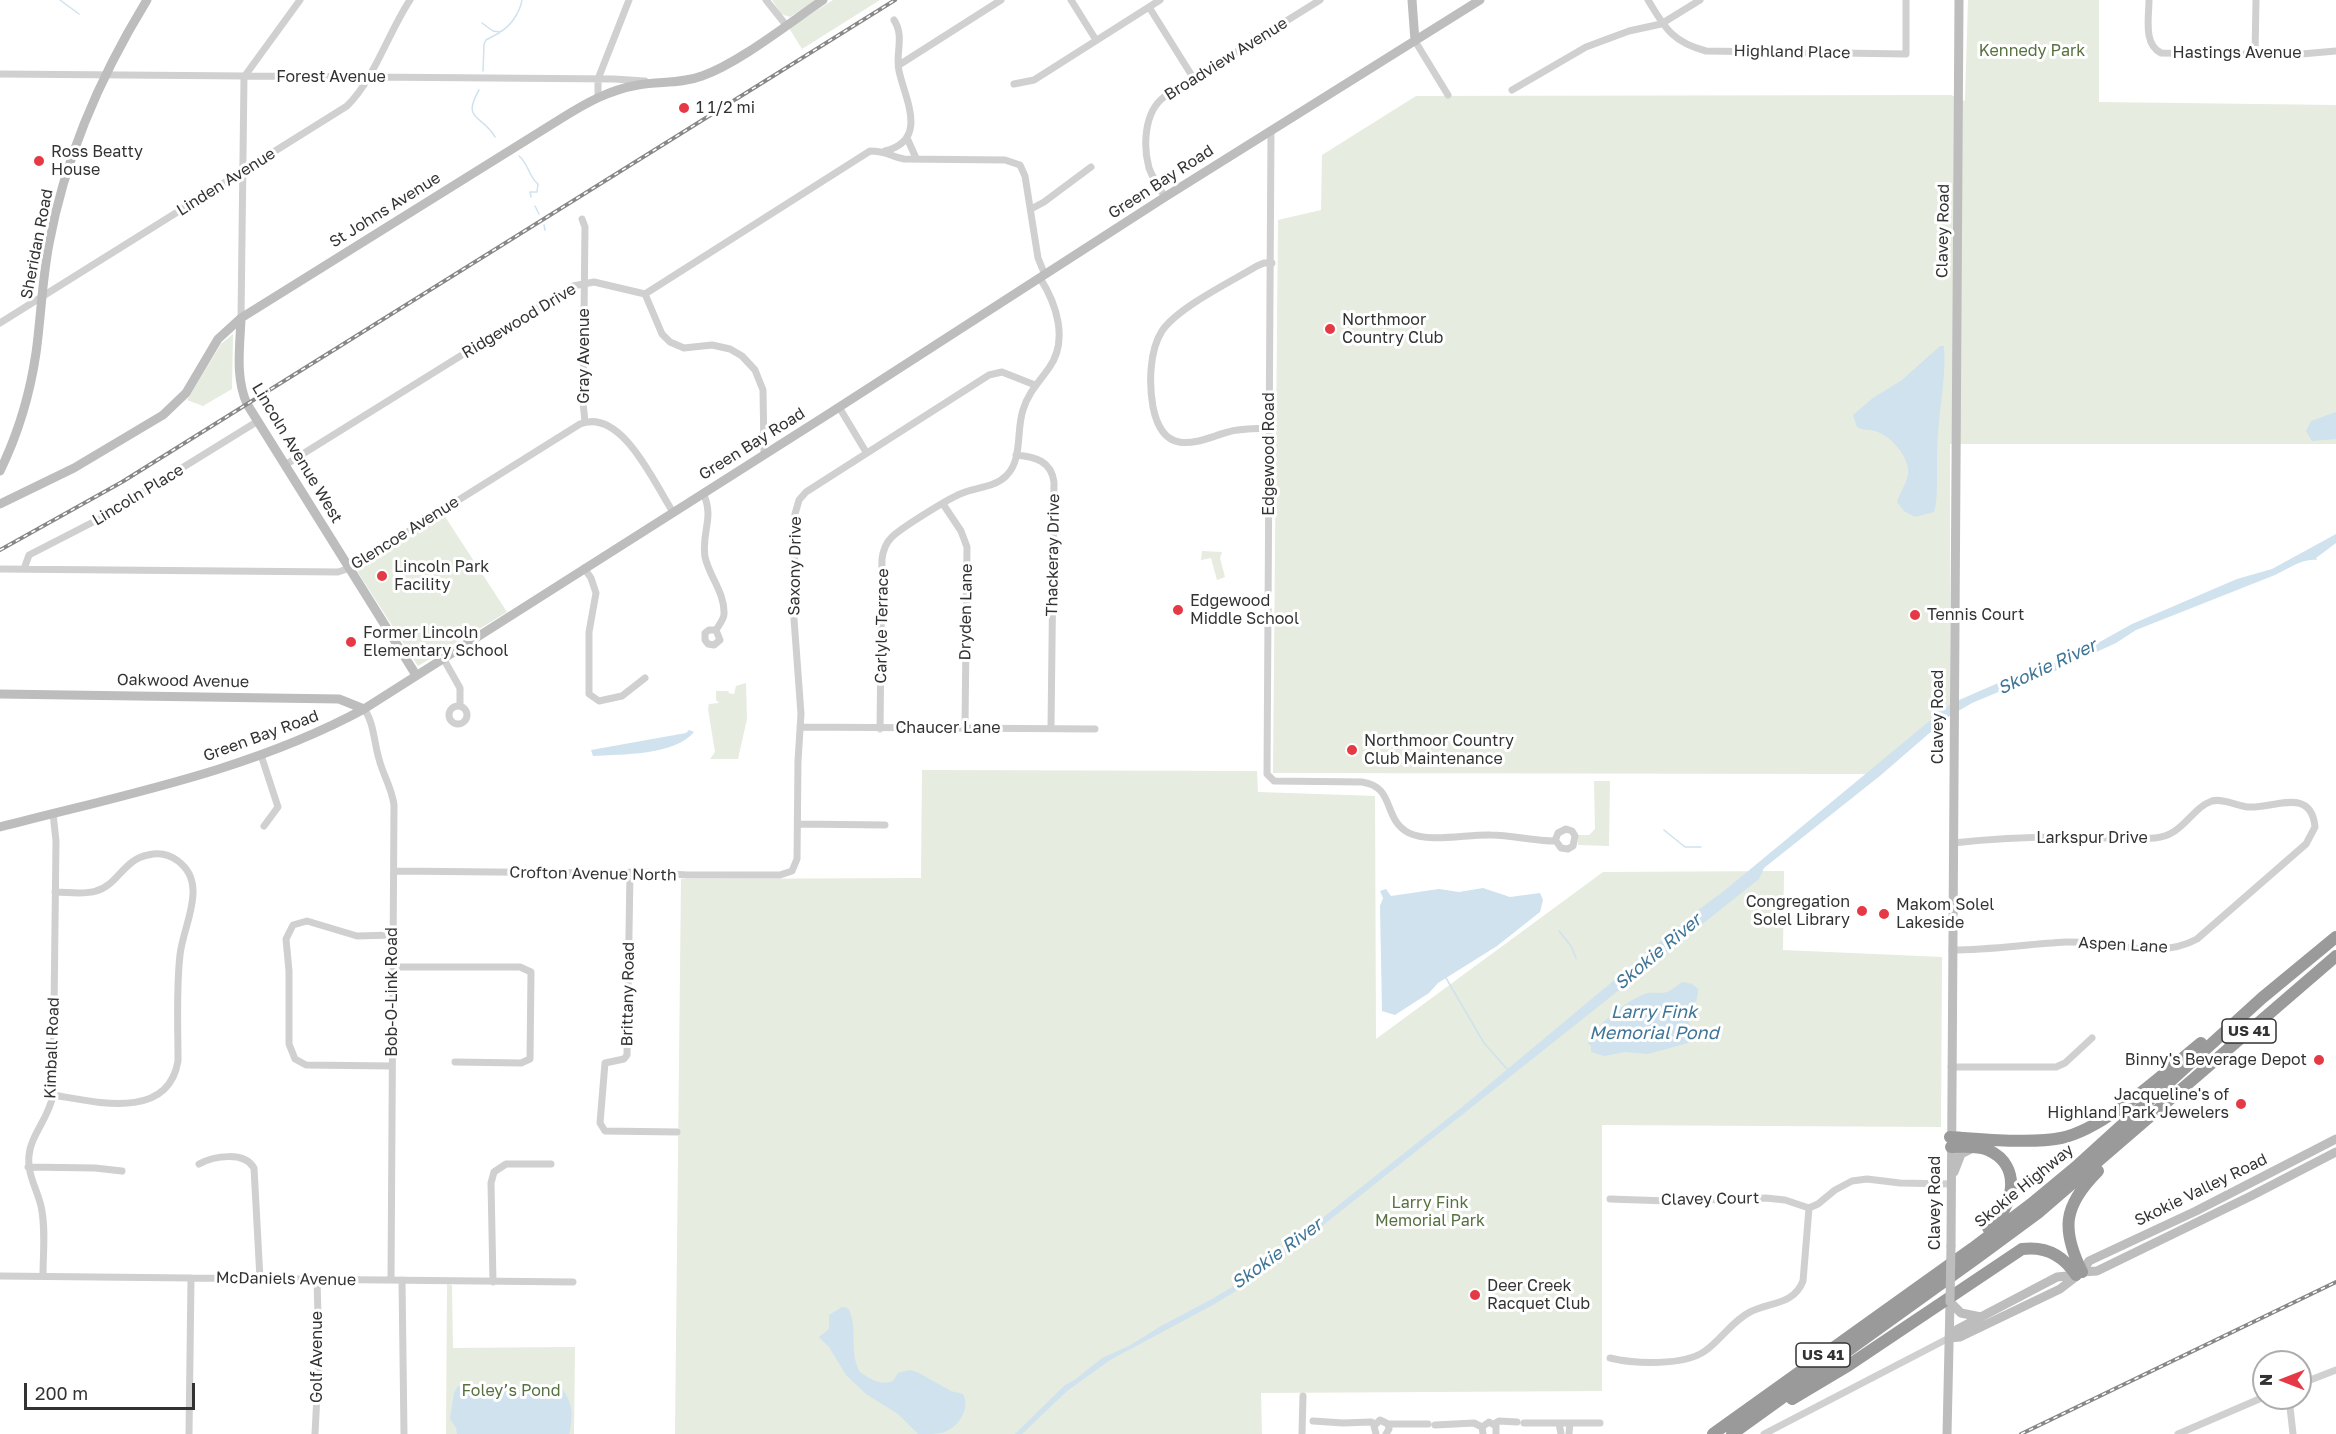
<!DOCTYPE html>
<html>
<head>
<meta charset="utf-8">
<style>
  body { margin:0 }
  #map { position:relative; width:2336px; height:1434px; overflow:hidden; background:#fff; font-family:"Golos Text",sans-serif }
  canvas { display:block }
  .north { position:absolute; left:2252px; top:1350px; width:60px; height:60px; box-sizing:border-box; background:#fff; border:2px solid #adadad; border-radius:50%; rotate:270deg; font-size:16px; font-weight:700; line-height:24px; text-align:center; color:#333 }
  .north::after { content:''; display:block; margin:auto; width:21px; height:27px; background:#e63946; clip-path:polygon(50% 0,100% 100%,50% 72%,0 100%) }
  .scale { position:absolute; left:24px; top:1383px; width:171px; height:27px; box-sizing:border-box; border:3px solid #333; border-top:0; padding-left:8px; font-size:18px; line-height:21px; white-space:nowrap; color:#333; -webkit-text-stroke:4px #fff; paint-order:stroke }
</style>
</head>
<body>
<div id="map">
<canvas width="2336" height="1434"></canvas>
<div class="north">N</div>
<div class="scale">200 m</div>
</div>
<script>
const ctx = document.querySelector('canvas').getContext('2d');
ctx.lineJoin = 'round';
function paint(path, color) {
  ctx.fillStyle = color;
  ctx.fill(path, 'evenodd');
}
function strokePath(path, color, width, dash) {
  ctx.strokeStyle = color;
  ctx.lineWidth = width;
  ctx.lineCap = dash ? 'butt' : 'round';
  ctx.setLineDash(dash || []);
  ctx.stroke(path);
}
function write(font, color, halo, rows, align = 'center') {
  ctx.font = font + ' "Golos Text",sans-serif';
  ctx.lineWidth = 6;
  ctx.setLineDash([]);
  ctx.textBaseline = 'middle';
  ctx.strokeStyle = halo;
  ctx.fillStyle = color;
  for (const [text, x, y, turn = 0] of rows) {
    ctx.save();
    ctx.translate(x, y);
    ctx.rotate((+turn || 0) * Math.PI / 180);
    ctx.textAlign = isNaN(turn) ? turn : align;
    if (halo) ctx.strokeText(text, 0, 0);
    ctx.fillText(text, 0, 0);
    ctx.restore();
  }
}
const green = new Path2D(`
  M772,0h44l-26,17 -9,-3z
  M833,0h47l-78,49 -13,-21z
  M1968,0h131v102l237,3v339h-386v260l-83,70 -594,-1 5,-553 43,-10 1,-55 94,-59 535,-1 14,6z
  M233,334l-1,55 -29,17 -16,-6 34,-56z
  M444,515l63,97 -89,54 -61,-95z
  M1202,551l20,1 -2,6 5,19 -8,3 -6,-22 -10,2z
  M746,683l1,36 -9,40h-28l5,-7 -7,-43 1,-5 10,-1 -3,-3v-9h13l-1,2 6,1 2,-8z
  M922,770l335,1 1,21 117,4 1,243 227,-167 181,-1 -1,79 159,7 -1,170 -339,-2v266l-341,2 1,41h-587l6,-555 240,-1z
  M1594,781h16l-1,65 -31,-1v-10h11l6,-6z
  M447,1284l5,1 1,63 122,-1 -1,87h-128z`);
const water = new Path2D(`
  M1940,346h4c2,30 -4,58 -6,88 -2,23 0,47 -2,70l-2,8 -19,5 -11,-6 -7,-9c3,-9 9,-18 11,-27 3,-16 -17,-40 -33,-44 -7,-2 -11,0 -18,-4l-4,-12 20,-17 29,-18z
  M2336,412v27l-24,2 -6,-10 5,-10z
  M2336,534v9l-20,15 1,2c-14,-2 -29,9 -42,15l-139,55 -20,13 -85,39 -11,1 -48,20 -24,14 -67,58 -117,93 -5,11 -505,401 -43,26 -101,54 -43,31 -45,43h-7l50,-49 11,-6 26,-21 27,-12 32,-20 51,-27 27,-16 23,-17 199,-158 236,-197 27,-20 226,-187 55,-24 28,-7 63,-29 36,-20 105,-45 35,-10z
  M689,730l5,2c-20,24 -72,22 -101,24l-2,-6 95,-17z
  M1483,888l27,9 30,-4 3,7 -3,12 -43,34 -59,37 -9,10 -34,22 -13,-4 -2,-105 3,-8 -3,-7 6,-2 5,7 48,-7 20,3z
  M1683,982l9,2 6,5c1,12 -6,16 -9,27 -2,12 9,18 -1,27l-40,11 -23,-2 -21,4 -13,-4v-6l-3,-2c4,-17 43,-47 60,-51 6,-1 14,1 19,-1 5,-2 10,-7 16,-10z
  M842,1307l6,1c11,20 0,44 12,64 10,7 21,14 33,9l5,-8 12,-3 7,2 34,19 12,3c8,15 -5,34 -21,39 -7,1 -17,1 -24,1l-20,-20 -32,-20 -20,-19 -17,-28 -10,-10 10,-8v-14z
  M458,1386l31,6 48,-6 3,3 21,-2c12,16 12,26 9,45l-1,2h-112l-1,-6 -6,-9 4,-26z`);
const stream = new Path2D(`
  M60,0l19,14
  M482,23l11,8 7,1c11,-6 20,-20 22,-32
  M483,71l1,-27 2,-4 13,-7
  M479,90c-18,31 4,25 16,47
  M519,156c10,8 9,20 19,28l-1,8h-7l1,5
  M535,206l4,8
  M544,225l1,5
  M1664,830l21,17h16
  M1559,931l12,15 5,12
  M1446,978l38,65 23,26`);
const street = new Path2D(`
  M766,0l20,25
  M1071,0l25,40
  M1648,0c17,28 24,42 58,51l200,3v-54
  M2149,0c0,17 -6,44 12,53l129,2 46,-4
  M1149,7l45,72
  M1415,41l33,54
  M2255,55l1,-55
  M899,65l102,-65
  M0,74l614,5 31,2
  M1014,84l20,-4 126,-80
  M1512,90l74,-43 43,-16 32,-7 39,-24
  M598,97v-18l31,-79
  M1271,131l-4,643 7,7 88,1c34,5 20,37 47,51 20,10 59,1 82,2 21,0 42,6 64,6l3,-8 8,-4 6,2 3,5 -2,10 -5,3 -7,-1 -5,-7
  M907,138l9,20
  M885,151c44,-11 20,-52 14,-80 -4,-18 6,-34 -5,-51
  M1165,197c-6,-9 -12,-18 -16,-29 -6,-22 -5,-56 15,-71l156,-97
  M1031,209l13,-7 47,-35
  M582,219l3,8 -2,175 2,20
  M645,294l17,40 8,8 14,6 28,-3 18,4 12,7 13,14 8,20 1,63
  M241,318l3,-241 56,-77
  M0,323l347,-217c28,-28 41,-73 63,-106
  M839,407l27,45
  M1269,428c-14,1 -28,0 -41,4 -15,4 -33,13 -49,10 -17,-3 -23,-20 -26,-35 -4,-22 -4,-56 9,-76 15,-23 70,-50 95,-65l7,-3h8
  M1016,455c20,2 35,6 38,27l-3,245
  M285,465l288,-179 21,-4 51,12 225,-143c17,0 19,5 34,8l101,1 15,5 5,11 13,82 7,17
  M703,493c12,25 -2,39 2,64 4,19 20,36 19,57 0,5 -5,11 -8,16l4,10 -6,5 -6,-1 -3,-4v-7l4,-3h7
  M943,504l18,27 6,16 -2,180
  M584,568l7,10 5,15 -7,39v62l10,7 23,-5 23,-18
  M0,569l338,3 12,-4 230,-144c42,-17 75,61 93,88
  M24,569l5,-14 72,-37 157,-97
  M443,658l17,30v17
  M449 715a9 9 0 1 1 18 0a9 9 0 1 1-18 0Z
  M364,709c10,13 10,34 15,50 4,16 13,29 15,46l-3,475
  M800,727l295,2
  M880,729l2,-170c1,-8 3,-15 9,-21 8,-9 57,-39 69,-44 15,-7 34,-6 46,-18 17,-16 10,-46 17,-66 5,-17 16,-28 26,-42 20,-28 7,-65 -9,-90
  M261,755l17,52 -14,19
  M798,824l87,1
  M394,871l199,2 50,-1 44,3h93l12,-4 5,-12 1,-98 3,-47 -7,-95 1,-105 4,-14 7,-8 183,-117 13,-3 33,13
  M630,872l-3,183 -3,4 -19,4 -5,60 5,8 72,1
  M1952,950c38,0 76,-6 114,-8 42,-2 92,19 131,-3l109,-95 9,-17c-4,-41 -42,-18 -67,-20 -11,-1 -25,-9 -36,-6 -21,7 -29,35 -57,37 -30,2 -62,-1 -92,-1 -36,0 -74,2 -110,6
  M393,967h127l11,5 -1,87 -9,4 -66,-1
  M392,1066l-86,-1 -11,-6 -6,-15v-73l-3,-32 7,-14 14,-4 50,15 36,-1
  M1951,1067h105l9,-4 27,-25
  M53,1095c43,7 115,26 125,-34 0,-35 -2,-71 2,-106 3,-30 29,-71 -2,-94 -9,-7 -19,-9 -30,-6 -24,4 -31,31 -52,36 -12,4 -28,1 -41,1
  M199,1164c15,-8 45,-13 55,4l6,111
  M28,1167l67,1 27,3
  M1610,1199l58,2 98,-3 19,2 24,8
  M0,1276l573,6
  M43,1276c0,-23 3,-48 -2,-70 -4,-17 -14,-32 -12,-50 1,-20 20,-38 24,-61l3,-254 -3,-28
  M402,1280l2,154
  M493,1282l-2,-99 3,-11 12,-8h45
  M1610,1358c25,6 74,8 95,-7 16,-11 27,-30 45,-39 19,-10 44,-7 53,-31l6,-73 9,-4 17,-14 17,-9 15,-2 33,4 51,1
  M2300,1384l36,-14
  M2289,1398l4,36
  M1313,1421l30,2 28,-1 4,2
  M1524,1423h76
  M1559,1423l2,11
  M1388,1424h40
  M1494,1424l5,-3 18,1
  M1435,1425l39,-2 8,4
  M189,1434l2,-156
  M315,1434l4,-79 -2,-76
  M1302,1434l1,-38
  M1376,1434l-2,-8 6,-6 8,4 1,5 -3,5
  M1483,1434l-1,-7 7,-5 7,4v8
  M1569,1434l1,-11
  M1764,1434l185,-96
  M2178,1434l86,-37`);
const secondary = new Path2D(`
  M1412,0l3,41
  M241,318c-1,29 -6,59 6,86l169,271
  M0,471c18,-37 30,-77 36,-118 5,-36 6,-72 13,-109 16,-87 52,-169 98,-244
  M0,504l74,-36 89,-53 23,-22 32,-54 23,-21 321,-200c24,-15 47,-28 76,-33 21,-4 43,-1 64,-9 37,-13 87,-53 121,-76
  M0,694l339,5 25,10
  M0,827c123,-32 252,-57 364,-118l466,-296 335,-216 315,-197
  M1954,1172l7,-18 10,-5
  M1951,1246l8,-1246
  M2082,1272l7,-11 107,-50 140,-72
  M1950,1302l11,11 20,4
  M1949,1338l11,-1 100,-48 22,-17 15,-1 154,-75 85,-44
  M1949,1338l9,-9 99,-52 19,-2
  M1947,1434l3,-132`);
const highway = new Path2D(`
  M1950,1137c30,2 82,7 111,1 44,-9 104,-66 140,-95
  M1951,1147c12,0 26,-2 37,3 36,16 25,60 0,78
  M2082,1272c-21,-43 -19,-66 16,-101
  M1792,1399l57,-34 173,-116c23,-3 41,6 54,26
  M1713,1434l260,-186 58,-44 47,-39 184,-167 74,-61
  M1732,1434l245,-176 61,-45 298,-257`);
const rail = new Path2D(`
  M0,550l122,-68 773,-482
  M2021,1434l315,-152`);
const secondaryBridge = new Path2D(`
  M1950,1302l1,-56`);
const markers = [
  [684,108,6,"#e63946"],
  [39,161,6,"#e63946"],
  [1330,329,6,"#e63946"],
  [382,576,6,"#e63946"],
  [1178,610,6,"#e63946"],
  [1915,615,6,"#e63946"],
  [351,642,6,"#e63946"],
  [1352,750,6,"#e63946"],
  [1862,911,6,"#e63946"],
  [1884,914,6,"#e63946"],
  [2319,1060,6,"#e63946"],
  [2241,1104,6,"#e63946"],
  [1475,1295,6,"#e63946"]
];
const shields = [
  [2249,1031,54],
  [1823,1355,54]
];
const shieldNames = [
  ["US 41",2249,1031],
  ["US 41",1823,1355]
];
const parkNames = [
  ["Kennedy Park",2032,51],
  ["Larry Fink",1430,1203],
  ["Memorial Park",1430,1221],
  ["Foley’s Pond",511,1391]
];
const streetNames = [
  ["Highland Place",1792,52,1],
  ["Hastings Avenue",2237,53],
  ["Broadview Avenue",1226,59,-32],
  ["Forest Avenue",331,77],
  ["Linden Avenue",226,182,-32],
  ["Green Bay Road",1161,182,-33],
  ["St Johns Avenue",385,210,-32],
  ["Clavey Road",1943,231,-89],
  ["Sheridan Road",37,244,-79],
  ["Ridgewood Drive",519,321,-31],
  ["Gray Avenue",584,356,-90],
  ["Green Bay Road",752,444,-32],
  ["Lincoln Avenue West",297,453,59],
  ["Edgewood Road",1269,454,-90],
  ["Lincoln Place",138,495,-31],
  ["Glencoe Avenue",405,533,-32],
  ["Thackeray Drive",1053,555,-89],
  ["Saxony Drive",795,566,-89],
  ["Dryden Lane",966,612,-89],
  ["Carlyle Terrace",882,626,-89],
  ["Oakwood Avenue",183,681,1],
  ["Clavey Road",1938,717,-90],
  ["Chaucer Lane",948,728],
  ["Green Bay Road",261,736,-20],
  ["Larkspur Drive",2092,838],
  ["Crofton Avenue North",593,874,1],
  ["Aspen Lane",2123,945,3],
  ["Bob-O-Link Road",392,992,-90],
  ["Brittany Road",628,994,-89],
  ["Kimball Road",52,1048,-88],
  ["Skokie Highway",2024,1186,-39],
  ["Skokie Valley Road",2201,1190,-26],
  ["Clavey Court",1710,1199,-1],
  ["Clavey Road",1935,1203,-90],
  ["McDaniels Avenue",286,1279,1],
  ["Golf Avenue",317,1357,-90]
];
const poiNames = [
  ["1 1/2 mi",696,108],
  ["Ross Beatty",51,152],
  ["House",51,170],
  ["Northmoor",1342,320],
  ["Country Club",1342,338],
  ["Lincoln Park",394,567],
  ["Facility",394,585],
  ["Edgewood",1190,601],
  ["Middle School",1190,619],
  ["Tennis Court",1927,615],
  ["Former Lincoln",363,633],
  ["Elementary School",363,651],
  ["Northmoor Country",1364,741],
  ["Club Maintenance",1364,759],
  ["Congregation",1850,902,"right"],
  ["Solel Library",1850,920,"right"],
  ["Makom Solel",1896,905],
  ["Lakeside",1896,923],
  ["Binny's Beverage Depot",2307,1060,"right"],
  ["Jacqueline's of",2229,1095,"right"],
  ["Highland Park Jewelers",2229,1113,"right"],
  ["Deer Creek",1487,1286],
  ["Racquet Club",1487,1304]
];
const waterNames = [
  ["Skokie River",2047,667,-25],
  ["Skokie River",1658,952,-40],
  ["Larry Fink",1654,1012],
  ["Memorial Pond",1654,1033],
  ["Skokie River",1277,1254,-36]
];
paint(green, '#e6ecdf');
paint(water, '#cfe2ee');
strokePath(stream, '#cfe2ee', 1.5);
strokePath(street, '#d0d0d0', 7);
strokePath(secondary, '#bdbdbd', 9);
strokePath(highway, '#9a9a9a', 12);
strokePath(rail, '#888', 4);
strokePath(rail, '#fff', 1.5, [4.5]);
strokePath(secondaryBridge, '#bdbdbd', 9);
for (const [x, y, r, color] of markers) {
  const dot = new Path2D();
  dot.arc(x, y, r, 0, 2 * Math.PI);
  ctx.fillStyle = color;
  ctx.fill(dot);
  strokePath(dot, '#fff', 2);
}
for (const [x, y, w] of shields) {
  const box = new Path2D();
  box.roundRect(x - w / 2, y - 12, w, 24, 4.5);
  ctx.fillStyle = '#fff';
  ctx.fill(box);
  strokePath(box, '#333', 1.5);
}
write('bold 15px', '#333', null, shieldNames);
write('16px', '#56703f', '#fff', parkNames);
write('16px', '#333', '#fff', streetNames);
write('16px', '#333', '#fff', poiNames, 'left');
write('italic 18px', '#3f7597', '#fff', waterNames);
</script>
</body>
</html>
